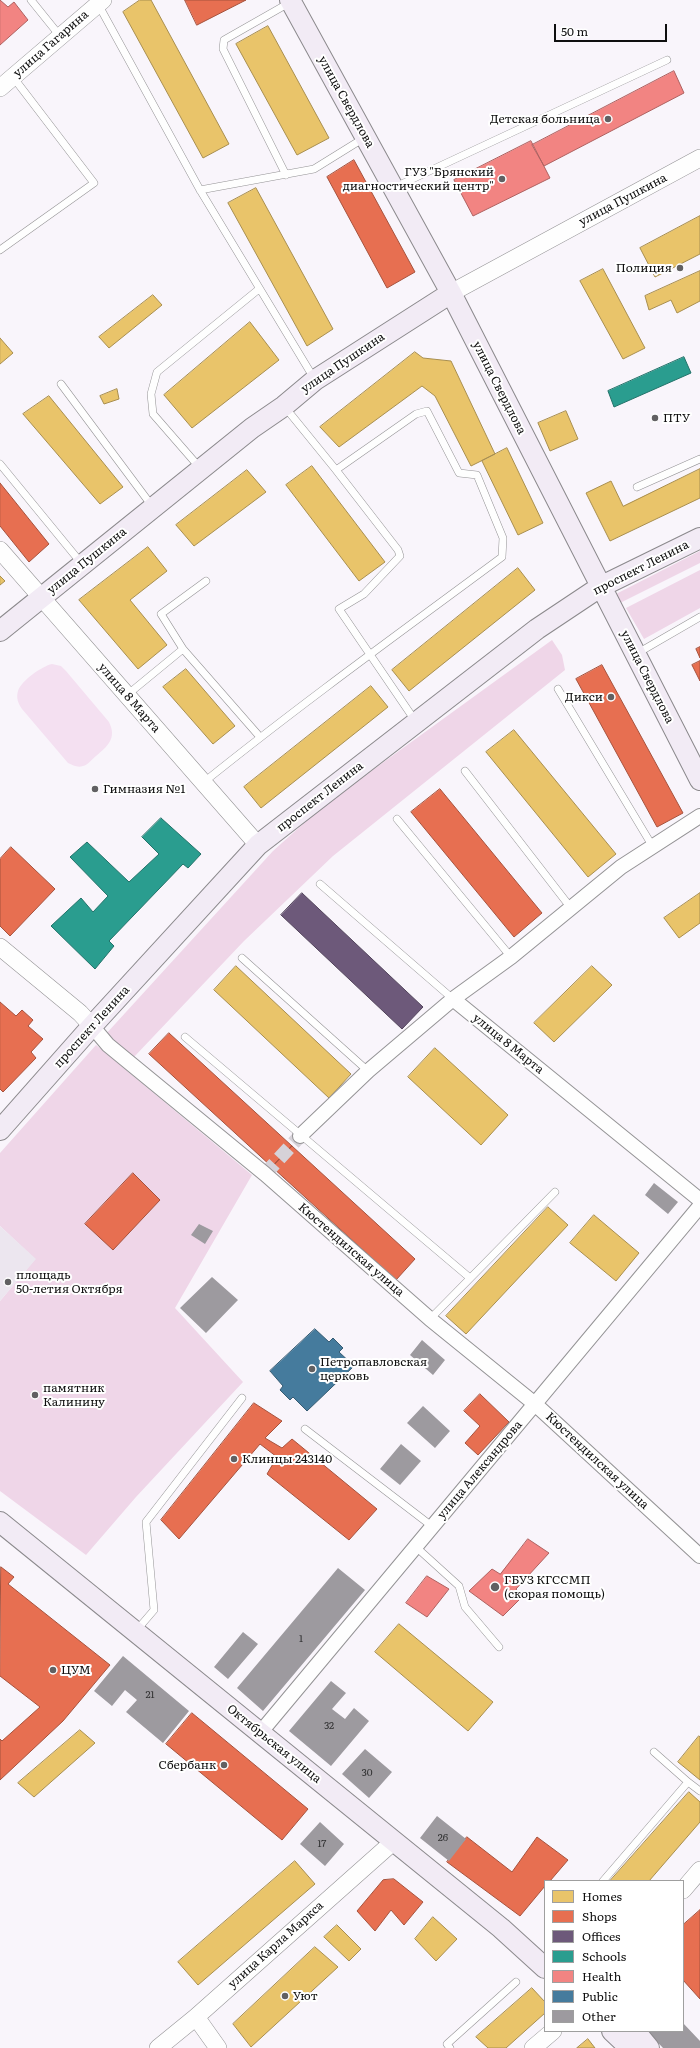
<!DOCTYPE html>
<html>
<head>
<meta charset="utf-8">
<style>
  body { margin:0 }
  #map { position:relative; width:700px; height:2048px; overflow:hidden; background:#f9f5fb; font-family:Literata,serif }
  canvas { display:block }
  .legend { position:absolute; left:544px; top:1880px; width:140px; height:152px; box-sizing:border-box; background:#fff; border:1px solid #9f9f9f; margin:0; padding:5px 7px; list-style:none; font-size:12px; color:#0f0f0f }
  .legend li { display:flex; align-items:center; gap:8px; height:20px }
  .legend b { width:20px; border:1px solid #9f9f9f }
  .scale { position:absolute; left:554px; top:24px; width:113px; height:18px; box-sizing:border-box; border:2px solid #0f0f0f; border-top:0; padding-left:5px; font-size:12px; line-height:14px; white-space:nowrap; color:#0f0f0f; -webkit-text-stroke:3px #fff; paint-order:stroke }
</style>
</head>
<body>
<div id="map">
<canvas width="700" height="2048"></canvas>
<ul class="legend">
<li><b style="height:11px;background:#e9c46a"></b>Homes</li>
<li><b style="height:11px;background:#e76f51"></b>Shops</li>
<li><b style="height:11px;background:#6d597a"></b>Offices</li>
<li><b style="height:11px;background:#2a9d8f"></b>Schools</li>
<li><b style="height:11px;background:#f28482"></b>Health</li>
<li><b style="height:11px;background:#457b9d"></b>Public</li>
<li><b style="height:11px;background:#9d9a9f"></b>Other</li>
</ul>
<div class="scale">50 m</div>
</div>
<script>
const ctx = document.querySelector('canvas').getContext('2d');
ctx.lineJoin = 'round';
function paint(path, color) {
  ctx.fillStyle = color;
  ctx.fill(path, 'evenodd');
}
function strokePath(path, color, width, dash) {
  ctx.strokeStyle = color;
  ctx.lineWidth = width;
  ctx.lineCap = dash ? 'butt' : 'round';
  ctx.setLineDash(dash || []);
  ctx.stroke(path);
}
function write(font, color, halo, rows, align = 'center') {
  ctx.font = font + ' Literata,serif';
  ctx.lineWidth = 4;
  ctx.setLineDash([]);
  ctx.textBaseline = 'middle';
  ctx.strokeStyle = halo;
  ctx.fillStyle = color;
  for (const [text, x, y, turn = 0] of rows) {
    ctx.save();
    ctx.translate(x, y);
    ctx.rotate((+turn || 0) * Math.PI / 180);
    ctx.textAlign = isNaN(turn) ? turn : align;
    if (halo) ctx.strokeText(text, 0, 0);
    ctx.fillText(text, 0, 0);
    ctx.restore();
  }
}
const green = new Path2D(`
  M700,551v12l-80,40 -4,-9z
  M700,570v38l-56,31 -18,-31z
  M552,640l10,15 3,15 -232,186 -89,85 -110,116 -29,-22 168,-184 50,-45z
  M96,1045l156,130 -77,133 68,74 -107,115 -50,58 -86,-64v-190l35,-42 -35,-33v-73z`);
const pitch = new Path2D(`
  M52,664l9,2 5,5 43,51c8,16 -1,24 -13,34 -4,3 -8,9 -13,10 -6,2 -10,-1 -15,-3l-46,-54c-4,-6 -6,-11 -4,-18 3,-10 24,-25 34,-27z`);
const plaza = new Path2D(`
  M0,1226l36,33 -36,42z`);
const homes = new Path2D(`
  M140,0h11l78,144 -26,14 -80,-146z
  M268,26l61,112 -32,17 -61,-111z
  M256,188l77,141 -26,17 -79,-143z
  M700,216v38l-45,23 -15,-29z
  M603,269l42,79 -22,11 -43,-78z
  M700,271v30l-23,12 -6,-13 -22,10 -4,-14z
  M153,295l9,10 -53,43 -10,-11z
  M250,322l29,38 -87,68 -28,-33z
  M0,338l13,15 -13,11z
  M415,352l8,6 28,3 44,93 -24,12 -36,-70 -13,-10 -83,61 -19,-20z
  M117,389l2,10 -15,5 -4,-8z
  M49,396l74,91 -23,17 -77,-90z
  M566,411l12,28 -28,12 -12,-28z
  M507,448l36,75 -25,12 -36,-74z
  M312,466l73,96 -26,19 -73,-96z
  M700,469v29l-90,43 -24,-48 25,-12 12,25z
  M247,470l19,22 -72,54 -18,-21z
  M148,547l19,24 -37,29 37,45 -29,24 -59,-69z
  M518,568l17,22 -126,101 -17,-21z
  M0,576l5,5 -5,4z
  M186,669l49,57 -22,18 -50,-57z
  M371,686l17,21 -127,101 -17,-21z
  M514,730l102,124 -28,23 -102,-125z
  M700,893v30l-21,15 -15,-20z
  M236,966l115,108 -22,24 -115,-108z
  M592,966l20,19 -58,57 -20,-19z
  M435,1048l73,67 -27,30 -73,-68z
  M548,1207l20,18 -102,109 -20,-18z
  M594,1215l45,38 -23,28 -46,-38z
  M399,1624l94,78 -25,29 -93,-79z
  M80,1730l15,13 -61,54 -16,-14z
  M699,1736l1,1v43l-22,-18z
  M689,1792l11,10v20l-51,59h-39z
  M295,1861l20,23 -117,101 -20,-23z
  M433,1917l24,22 -21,22 -21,-22z
  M337,1925l24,24 -12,12 -25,-24z
  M315,1947l23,20 -87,80 -18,-23z
  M532,1988l13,14v11l-39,35h-18l-12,-11z
  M588,2039l7,9h-18z`);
const shops = new Path2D(`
  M185,0h61l-49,25z
  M354,160l61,112 -28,16 -60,-111z
  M0,483l49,61 -20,18 -29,-36z
  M700,647v11l-4,-9z
  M700,661v20l-8,-16z
  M602,665l81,148 -26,14 -81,-148z
  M440,789l102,124 -28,24 -103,-125z
  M11,847l44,42 -45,47 -10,-10v-67z
  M0,1002l16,14 6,-6 11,10 -5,6 15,13 -12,13 5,6 -33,34 -3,-3z
  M169,1033l123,113 -20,21 -123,-113z
  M292,1146l123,113 -19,21 -124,-113z
  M133,1173l27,27 -47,50 -28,-26z
  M480,1394l29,28 -31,33 -13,-12 15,-17 -16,-15z
  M254,1403l28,18 -17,17 17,10 10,-9 85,70 -28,31 -82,-66 10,-17 -17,-13 -81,95 -18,-19z
  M1,1567l13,10 -6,7 102,81 -47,56 -63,59v-41l2,2 38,-34 -40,-31z
  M192,1713l116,96 -26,31 -116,-96z
  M467,1837l45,35 25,-35 31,23 -18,21h-5v5l-25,30 -73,-54z
  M394,1879l29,23 -19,23 -13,-15 -16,21 -18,-20 26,-31z
  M700,1910v89l-17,-19v-55z`);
const offices = new Path2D(`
  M302,893l121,114 -21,22 -121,-114z`);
const schools = new Path2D(`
  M684,357l7,16 -77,34 -6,-16z
  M161,818l40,36 -13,14 -5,-4 -74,77 5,5 -19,23 -44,-43 30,-28 12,14 15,-16 -38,-39 17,-15 42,40 30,-28 -17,-17z`);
const health = new Path2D(`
  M0,0l8,7 6,-5 14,18 -28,25z
  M674,71l10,22 -140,73 -12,-21z
  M531,141l19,37 -77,38 -19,-36z
  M528,1539l21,14 -33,36 6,8 -19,19 -34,-25 23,-22 8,5z
  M427,1576l22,13 -22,28 -21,-14z`);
const public = new Path2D(`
  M315,1329l14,13 4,-4 10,10 -4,4 15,14 -47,45 -14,-14 -3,3 -10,-10 3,-4 -13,-15z`);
const building = new Path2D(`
  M654,1183l24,19 -10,12 -23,-19z
  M199,1224l14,7 -8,13 -14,-9z
  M212,1277l26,23 -32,33 -26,-25z
  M422,1340l23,20 -12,15 -23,-20z
  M423,1406l27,25 -15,17 -28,-25z
  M401,1444l20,17 -21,24 -20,-16z
  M338,1568l27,22 -102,121 -26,-23z
  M243,1632l15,12 -30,35 -14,-12z
  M123,1656l66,55 -26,32 -37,-31 11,-12 -12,-10 -13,16 -18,-15z
  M331,1681l15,12 -14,16 13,10 9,-11 15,13 -38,45 -42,-35z
  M365,1749l27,23 -23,26 -27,-24z
  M437,1816l29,23 -17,22 -29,-23z
  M320,1822l24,22 -19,22 -25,-22z
  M683,2023l17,18v7h-37l-16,-17h36z`);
const minorTunnel = new Path2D(`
  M265,1174l35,-38`);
const service = new Path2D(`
  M31,0l29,36
  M98,4l102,186 115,190
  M286,175l-63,-126 1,-9 65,-37
  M393,188l274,-128
  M200,190l114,-21 50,-31
  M0,250l94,-67 -81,-106
  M61,384l91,122
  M284,406l52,64
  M0,464l82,100
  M200,468l-47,-54 -2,-20 6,-22 102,-83
  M637,487l63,-28
  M206,581l-45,33 22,35 77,88
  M636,654l64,-37
  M558,689l95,158
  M127,695l56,-46
  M465,771l106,137
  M204,782c97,-78 198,-151 298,-225l1,-19 -26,-63 -18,-2 -32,-62 -11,3 -80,56 62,80 2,6 -36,38 -25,15 77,113
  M397,819l114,138
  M320,884l133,115
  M242,958l126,113
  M185,1037l285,241
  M430,1319l125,-127
  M305,1429l128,98
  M416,1547l43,39 6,21 34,40
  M136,1631l18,-21 -8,-88 96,-124
  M654,1752l34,30
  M603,1881l85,-99 12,9
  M450,2048l-3,-4 69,-62`);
const minor = new Path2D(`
  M453,999l247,201
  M92,1026l16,19 157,129 165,145 105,85 165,152
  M300,1136l68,-65 85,-72 58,-42 110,-90 79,-51
  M260,1733l440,-527`);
const tertiary = new Path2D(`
  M0,88l103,-88
  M451,293l249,-135
  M0,550l258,295
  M0,947l80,66 12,13
  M683,1890l17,-20
  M196,2017l22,31
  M158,2048l38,-31 197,-175
  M533,2048l20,-17`);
const secondary = new Path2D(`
  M290,0l161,293 249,487
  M0,631l252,-203 32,-22 31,-26 136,-87
  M0,1130l92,-104 166,-181 279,-216 63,-42 100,-49
  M0,1522l501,406 44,40
  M612,2031l18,17
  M635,2031l14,17`);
const markers = [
  [608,119,4,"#616062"],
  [502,179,4,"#616062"],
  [680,268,4,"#616062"],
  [655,418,4,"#616062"],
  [611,697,4,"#616062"],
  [95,789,4,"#616062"],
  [8,1282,4,"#616062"],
  [312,1369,4,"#616062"],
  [35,1395,4,"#616062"],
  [234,1459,4,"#616062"],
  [495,1587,5,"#616062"],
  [53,1670,4,"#616062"],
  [224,1765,4,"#616062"],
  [285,1996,4,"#616062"]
];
const numberNames = [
  ["1",301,1639],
  ["21",150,1695],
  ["32",329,1726],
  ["30",367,1773],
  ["26",443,1838],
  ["17",322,1844]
];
const streetNames = [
  ["улица Гагарина",51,44,-41],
  ["улица Свердлова",346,102,61],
  ["улица Пушкина",623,200,-28],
  ["улица Пушкина",343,363,-34],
  ["улица Свердлова",499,388,63],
  ["улица Пушкина",87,561,-39],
  ["проспект Ленина",641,568,-27],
  ["улица Свердлова",647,677,63],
  ["улица 8 Марта",129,698,49],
  ["проспект Ленина",320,797,-38],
  ["проспект Ленина",92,1027,-48],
  ["улица 8 Марта",508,1044,39],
  ["Кюстендилская улица",351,1250,41],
  ["Кюстендилская улица",597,1461,43],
  ["улица Александрова",480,1470,-50],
  ["Октябрьская улица",274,1744,39],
  ["улица Карла Маркса",276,1945,-42]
];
const poiNames = [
  ["Детская больница",600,119,"right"],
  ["ГУЗ \"Брянский",494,172,"right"],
  ["диагностический центр\"",494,186,"right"],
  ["Полиция",672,268,"right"],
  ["ПТУ",663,418],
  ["Дикси",603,697,"right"],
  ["Гимназия №1",103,789],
  ["площадь",16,1275],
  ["50-летия Октября",16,1289],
  ["Петропавловская",320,1362],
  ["церковь",320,1376],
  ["памятник",43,1388],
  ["Калинину",43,1402],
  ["Клинцы 243140",242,1459],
  ["ГБУЗ КГССМП",504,1580],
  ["(скорая помощь)",504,1594],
  ["ЦУМ",61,1670],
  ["Сбербанк",216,1765,"right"],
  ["Уют",293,1996]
];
paint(green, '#efd6e8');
paint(pitch, '#f4e0f1');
paint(plaza, '#ece6ef');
paint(homes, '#e9c46a');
strokePath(homes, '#a88e4f', 1);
paint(shops, '#e76f51');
strokePath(shops, '#a6523d', 1);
paint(offices, '#6d597a');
strokePath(offices, '#51435a', 1);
paint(schools, '#2a9d8f');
strokePath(schools, '#227269', 1);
paint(health, '#f28482');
strokePath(health, '#ae6160', 1);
paint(public, '#457b9d');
strokePath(public, '#355b72', 1);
paint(building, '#9d9a9f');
strokePath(minorTunnel, '#d6d2d8', 14, [14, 7]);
strokePath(service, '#949395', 8);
strokePath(minor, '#949395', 16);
strokePath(tertiary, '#949395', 18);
strokePath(secondary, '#8b898c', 22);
strokePath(service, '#fefefe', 7);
strokePath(minor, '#fefefe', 14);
strokePath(tertiary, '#fefefe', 17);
strokePath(secondary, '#f2ebf5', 20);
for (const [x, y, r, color] of markers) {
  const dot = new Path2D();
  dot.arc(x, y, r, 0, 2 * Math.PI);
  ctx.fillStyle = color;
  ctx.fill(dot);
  strokePath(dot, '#fff', 1.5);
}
write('10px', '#323233', null, numberNames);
write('12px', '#0f0f0f', '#fff', streetNames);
write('12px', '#0f0f0f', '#fff', poiNames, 'left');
</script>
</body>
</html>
